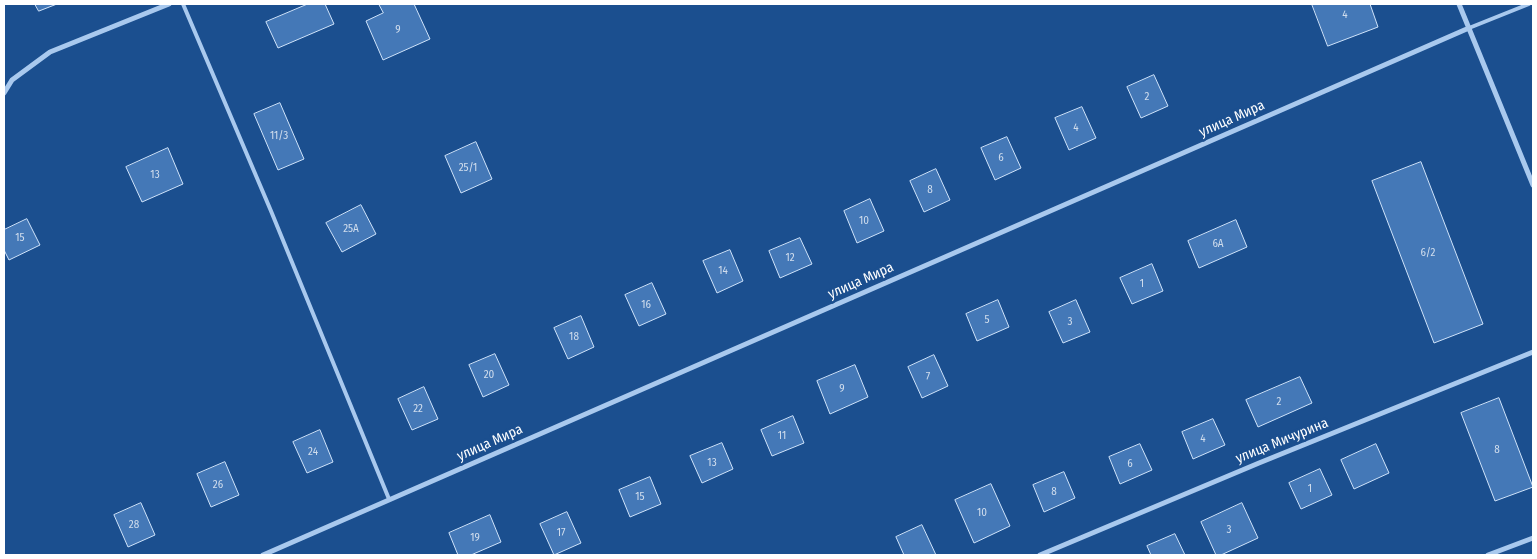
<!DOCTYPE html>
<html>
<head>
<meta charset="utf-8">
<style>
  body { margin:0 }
  #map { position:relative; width:1537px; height:559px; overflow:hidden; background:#1b4f8f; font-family:"Fira Sans Condensed",sans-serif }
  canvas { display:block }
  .frame { position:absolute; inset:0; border:5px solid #fff; pointer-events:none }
</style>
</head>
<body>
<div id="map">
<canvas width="1537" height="559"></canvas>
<div class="frame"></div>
</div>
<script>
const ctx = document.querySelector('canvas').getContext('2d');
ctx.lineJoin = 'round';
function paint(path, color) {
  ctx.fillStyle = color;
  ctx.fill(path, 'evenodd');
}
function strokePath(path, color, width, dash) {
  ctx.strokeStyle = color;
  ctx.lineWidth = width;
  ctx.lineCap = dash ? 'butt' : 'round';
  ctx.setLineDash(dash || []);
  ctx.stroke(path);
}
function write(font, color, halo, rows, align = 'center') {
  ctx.font = font + ' "Fira Sans Condensed",sans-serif';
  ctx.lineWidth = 5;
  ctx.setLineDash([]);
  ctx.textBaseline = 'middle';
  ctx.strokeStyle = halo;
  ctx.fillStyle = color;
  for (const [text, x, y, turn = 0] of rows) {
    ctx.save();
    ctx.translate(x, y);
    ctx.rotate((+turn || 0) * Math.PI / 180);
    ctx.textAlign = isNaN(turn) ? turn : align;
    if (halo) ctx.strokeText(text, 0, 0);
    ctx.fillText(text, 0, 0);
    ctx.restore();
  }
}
const building = new Path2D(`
  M35,4h22l-18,7z
  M308,4h17l9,20 -56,24 -12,-26z
  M379,4h35l16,35 -47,21 -17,-39 17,-8z
  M1312,4h58l8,23 -50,19z
  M1154,75l14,31 -27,12 -14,-31z
  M280,103l24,56 -26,11 -24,-56z
  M1082,107l14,31 -27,12 -14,-32z
  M1007,137l14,31 -26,12 -14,-32z
  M476,142l16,37 -31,14 -16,-37z
  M168,148l15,36 -41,18 -16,-35z
  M1421,162l62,162 -49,19 -62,-162z
  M936,169l14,31 -26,12 -14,-31z
  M870,199l14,32 -27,12 -13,-32z
  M361,205l15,29 -34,18 -16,-29z
  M27,219l13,26 -31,15 -5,-10v-20z
  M1236,220l11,27 -48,21 -11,-27z
  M800,238l12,26 -32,14 -11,-27z
  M730,250l13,31 -26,12 -14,-32z
  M1152,264l11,27 -31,13 -12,-26z
  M652,283l14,31 -27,12 -14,-31z
  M998,300l11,27 -32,14 -11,-27z
  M1076,300l14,32 -27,11 -14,-31z
  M581,316l13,31 -26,12 -14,-31z
  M495,354l14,31 -26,12 -14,-32z
  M934,355l14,31 -26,12 -14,-31z
  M855,365l13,32 -38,17 -13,-33z
  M1300,377l12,26 -54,24 -12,-27z
  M424,387l14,32 -26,11 -14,-31z
  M1499,398l34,89 -38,14 -34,-88z
  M793,416l11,27 -32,13 -11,-26z
  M1213,419l12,26 -32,14 -11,-27z
  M320,430l13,32 -26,11 -14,-31z
  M722,443l11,26 -31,14 -12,-27z
  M1140,444l12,26 -32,14 -11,-27z
  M1376,444l13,29 -35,16 -13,-29z
  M225,462l14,33 -28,12 -14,-33z
  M1320,469l12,26 -31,14 -12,-26z
  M1064,472l11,26 -31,14 -11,-27z
  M650,477l11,27 -31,13 -11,-27z
  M991,484l19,42 -36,17 -19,-43z
  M141,503l14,32 -27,12 -14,-32z
  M1242,503l16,35 -37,17h-5l-15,-33z
  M567,512l14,31 -27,12 -14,-31z
  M490,515l11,27 -30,13h-13l-9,-22z
  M922,525l14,30h-32l-8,-18z
  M1175,534l10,21h-34l-4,-9z`);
const service = new Path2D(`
  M183,4l88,207 118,288
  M1469,28l60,-24`);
const minor = new Path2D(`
  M1459,4l74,181
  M4,93l8,-13 38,-28 119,-48
  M263,555l1206,-527
  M1040,555l219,-92 274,-111
  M1488,555l45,-17`);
const numberNames = [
  ["4",1345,15],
  ["9",398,30],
  ["2",1147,97],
  ["4",1076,128],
  ["11/3",279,136],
  ["6",1001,158],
  ["25/1",468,168],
  ["13",155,175],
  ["8",930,190],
  ["10",864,221],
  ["25А",351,229],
  ["15",20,238],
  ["6А",1218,244],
  ["6/2",1428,253],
  ["12",790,258],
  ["14",723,271],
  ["1",1142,284],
  ["16",646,305],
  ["5",987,320],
  ["3",1070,322],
  ["18",574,337],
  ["20",489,375],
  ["7",928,377],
  ["9",842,389],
  ["2",1279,402],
  ["22",418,409],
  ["11",782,436],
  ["4",1203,439],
  ["8",1497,450],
  ["24",313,452],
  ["13",712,463],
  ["6",1130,464],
  ["26",218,485],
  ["1",1310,489],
  ["8",1054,492],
  ["15",640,497],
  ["10",982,513],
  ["28",134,525],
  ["3",1229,530],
  ["17",561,533],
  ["19",475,538]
];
const streetNames = [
  ["улица Мира",1232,119,-24],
  ["улица Мира",861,281,-24],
  ["улица Мичурина",1282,441,-22],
  ["улица Мира",490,443,-24]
];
paint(building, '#4478b7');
strokePath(building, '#cfe3fa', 1);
strokePath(service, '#a9c9ee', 4);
strokePath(minor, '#a9c9ee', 5);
write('11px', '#d0dded', null, numberNames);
write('14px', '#fff', '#1b4f8f', streetNames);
</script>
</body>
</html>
